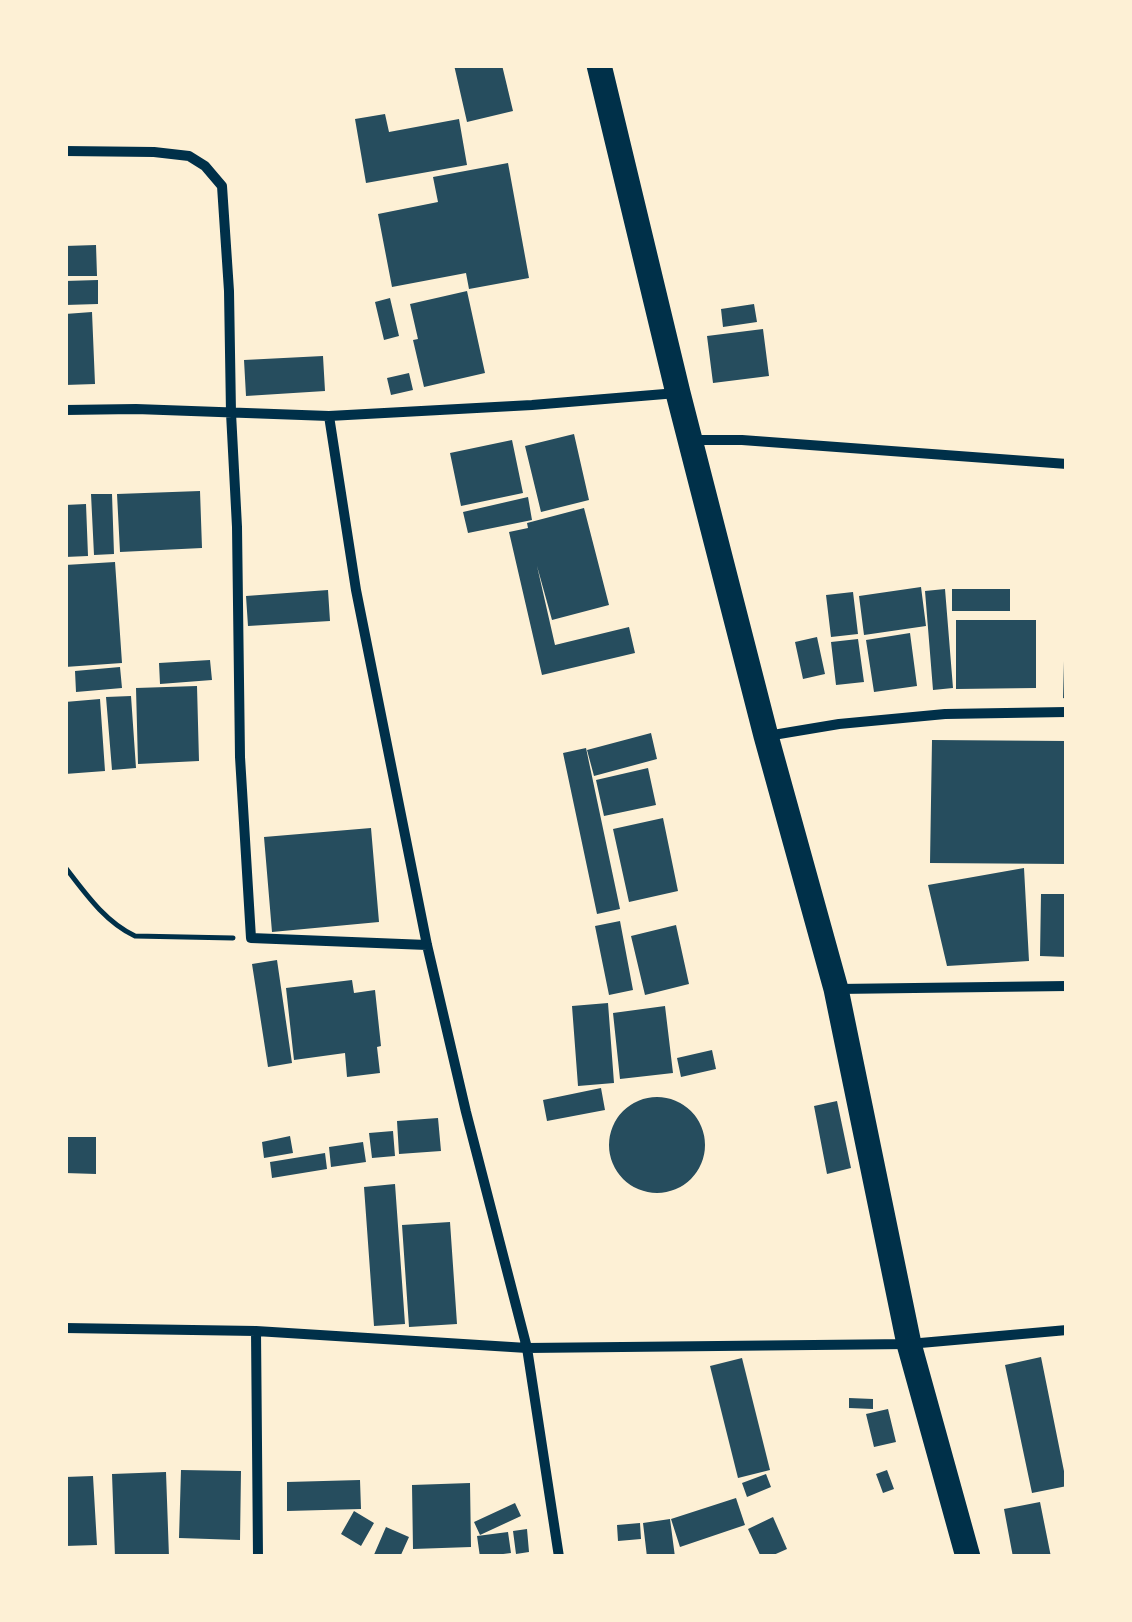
<!DOCTYPE html>
<html>
<head>
<meta charset="utf-8">
<style>
  body { margin:0 }
  #map { position:relative; width:1132px; height:1622px; overflow:hidden; background:#fdf0d5; font-family:"Public Sans",sans-serif }
  canvas { display:block }
  .frame { position:absolute; inset:0; border:68px solid #fdf0d5; pointer-events:none }
</style>
</head>
<body>
<div id="map">
<canvas width="1132" height="1622"></canvas>
<div class="frame"></div>
</div>
<script>
const ctx = document.querySelector('canvas').getContext('2d');
ctx.lineJoin = 'round';
function paint(path, color) {
  ctx.fillStyle = color;
  ctx.fill(path, 'evenodd');
}
function strokePath(path, color, width, dash) {
  ctx.strokeStyle = color;
  ctx.lineWidth = width;
  ctx.lineCap = dash ? 'butt' : 'round';
  ctx.setLineDash(dash || []);
  ctx.stroke(path);
}
const building = new Path2D(`
  M454,65h48l11,46 -46,11z
  M385,114l4,18 70,-13 8,46 -101,18 -11,-64z
  M508,163l21,115 -60,11 -3,-16 -74,14 -14,-73 60,-12 -5,-25z
  M96,245l1,31h-32v-30z
  M98,280v24l-33,1v-24z
  M467,291l18,82 -61,14 -11,-47 5,-1 -8,-35z
  M390,298l9,38 -15,4 -9,-38z
  M754,304l3,18 -34,5 -2,-18z
  M92,312l3,72 -30,1v-71z
  M763,329l6,47 -56,7 -6,-47z
  M323,356l2,35 -79,5 -2,-36z
  M409,373l4,17 -22,5 -4,-17z
  M574,434l15,66 -48,12 -16,-66z
  M512,440l11,53 -62,13 -11,-53z
  M200,491l2,57 -82,4 -3,-58z
  M91,494h21l2,60 -20,1z
  M528,497l4,23 -64,13 -5,-21z
  M86,504l2,52 -23,1v-52z
  M584,508l25,97 -57,15 -15,-54 18,79 74,-18 6,26 -93,22 -33,-143 19,-4 -1,-5z
  M115,562l7,101 -57,4v-102z
  M921,587l5,39 -62,9 -5,-39z
  M945,589l8,99 -20,2 -8,-99z
  M952,589h58v22h-58z
  M328,590l2,31 -82,5 -2,-30z
  M853,592l5,42 -27,3 -5,-42z
  M956,620h80v68l-80,1z
  M910,633l7,53 -43,6 -8,-52z
  M817,637l8,37 -22,5 -8,-37z
  M858,639l6,43 -28,3 -5,-43z
  M210,660l2,20 -52,4 -1,-21z
  M1064,661h3v38l-4,-1z
  M120,667l2,21 -46,4 -1,-21z
  M197,686l2,75 -61,3 -2,-76z
  M131,696l5,72 -24,2 -6,-73z
  M100,699l5,72 -40,3v-72z
  M651,733l6,26 -63,17 -7,-26z
  M932,740l135,1v123l-137,-1z
  M586,748l34,161 -23,5 -34,-161z
  M648,768l8,37 -52,11 -8,-36z
  M663,818l15,73 -49,11 -16,-73z
  M371,828l8,94 -107,10 -8,-95z
  M1024,868l5,93 -82,5 -19,-81z
  M1041,894h26v63l-27,-1z
  M620,921l13,69 -24,5 -14,-69z
  M676,925l13,59 -44,11 -14,-59z
  M277,960l15,103 -24,4 -16,-103z
  M352,980l2,13 21,-3 6,56 -4,1 3,26 -33,4 -2,-24 -51,7 -8,-72z
  M608,1003l6,80 -36,3 -6,-80z
  M665,1006l8,67 -53,6 -7,-66z
  M712,1050l4,19 -35,8 -4,-19z
  M601,1088l4,22 -58,11 -4,-21z
  M609 1145a48 48 0 1 1 96 0a48 48 0 1 1-96 0Z
  M837,1101l14,67 -24,6 -13,-68z
  M438,1118l3,33 -42,3 -2,-33z
  M393,1131l2,25 -23,2 -3,-25z
  M290,1136l3,17 -29,5 -2,-16z
  M65,1137h31v37l-31,-1z
  M363,1142l3,20 -35,5 -2,-20z
  M325,1153l2,16 -55,9 -2,-16z
  M395,1184l10,140 -31,2 -10,-139z
  M450,1222l7,102 -48,3 -7,-102z
  M1041,1357l26,129 -35,7 -27,-128z
  M742,1358l28,112 -32,8 -28,-112z
  M849,1398l24,1v10l-24,-1z
  M888,1409l8,33 -22,5 -8,-33z
  M181,1470l60,1 -1,69 -61,-2z
  M887,1470l7,19 -11,4 -7,-19z
  M166,1472l3,85h-54l-3,-83z
  M766,1474l5,13 -24,10 -5,-14z
  M93,1476l4,69 -32,1v-69z
  M360,1480l1,29 -74,2v-29z
  M470,1483l1,64 -58,2 -1,-64z
  M736,1498l9,27 -65,22 -9,-28z
  M1040,1502l11,55h-38l-9,-48z
  M515,1503l6,13 -41,19 -6,-13z
  M354,1511l20,12 -13,23 -20,-12z
  M773,1517l14,32 -18,8h-8l-13,-28z
  M670,1519l5,38h-28l-4,-34z
  M640,1523l1,16 -23,2 -1,-16z
  M386,1527l23,10 -9,20h-27z
  M527,1529l2,23 -13,2 -3,-23z
  M508,1532l3,21 -31,4 -3,-21z`);
const path = new Path2D(`
  M65,867c20,26 40,55 70,69l98,2`);
const minor = new Path2D(`
  M65,151l89,1 35,4 16,10 17,20 7,105 2,122 6,114 3,230 11,181 176,7
  M65,410l71,-1 193,7 203,-11 145,-12
  M329,416l27,174 71,355 39,167 61,236 32,209
  M691,440h51l325,24
  M767,736l72,-12 106,-10 122,-2
  M838,989l229,-3
  M65,1328l191,3 271,17 382,-4 158,-14
  M256,1331l2,226`);
const trunk = new Path2D(`
  M599,65l79,328 88,343 70,253 73,355 59,213`);
paint(building, '#264d5e');
strokePath(path, '#003049', 5);
strokePath(minor, '#003049', 10);
strokePath(trunk, '#003049', 25);
</script>
</body>
</html>
